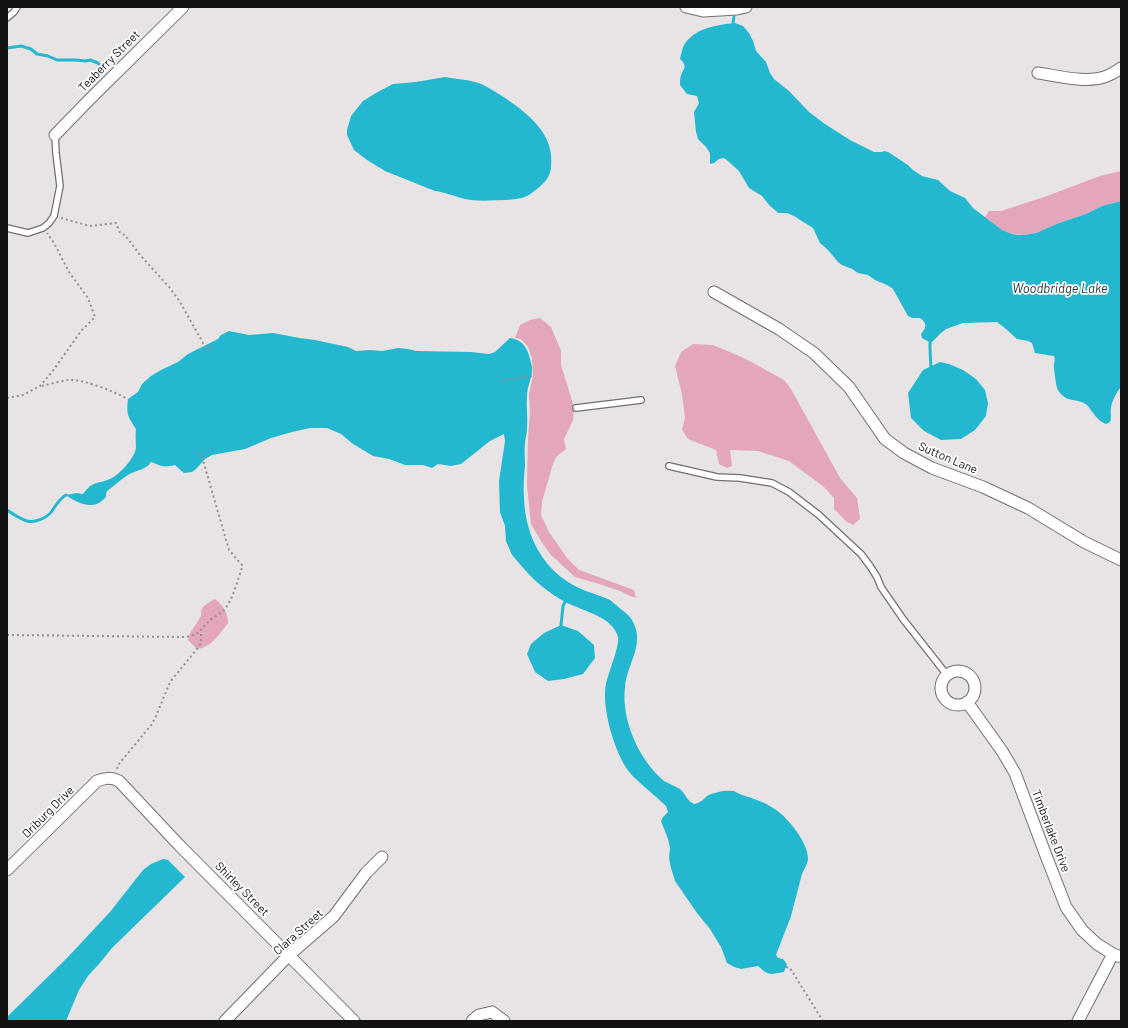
<!DOCTYPE html>
<html>
<head>
<meta charset="utf-8">
<style>
  body { margin:0 }
  #map { position:relative; width:1128px; height:1028px; overflow:hidden; background:#e8e3e5; font-family:Barlow,sans-serif }
  canvas { display:block }
  .frame { position:absolute; inset:0; border:8px solid #131212; pointer-events:none }
</style>
</head>
<body>
<div id="map">
<canvas width="1128" height="1028"></canvas>
<div class="frame"></div>
</div>
<script>
const ctx = document.querySelector('canvas').getContext('2d');
ctx.lineJoin = 'round';
function paint(path, color) {
  ctx.fillStyle = color;
  ctx.fill(path, 'evenodd');
}
function strokePath(path, color, width, dash) {
  ctx.strokeStyle = color;
  ctx.lineWidth = width;
  ctx.lineCap = dash ? 'butt' : 'round';
  ctx.setLineDash(dash || []);
  ctx.stroke(path);
}
function write(font, color, halo, rows, align = 'center') {
  ctx.font = font + ' Barlow,sans-serif';
  ctx.lineWidth = 3.5;
  ctx.setLineDash([]);
  ctx.textBaseline = 'middle';
  ctx.strokeStyle = halo;
  ctx.fillStyle = color;
  for (const [text, x, y, turn = 0] of rows) {
    ctx.save();
    ctx.translate(x, y);
    ctx.rotate((+turn || 0) * Math.PI / 180);
    ctx.textAlign = isNaN(turn) ? turn : align;
    if (halo) ctx.strokeText(text, 0, 0);
    ctx.fillText(text, 0, 0);
    ctx.restore();
  }
}
const green = new Path2D(`
  M1121,171v30l-19,5 -16,8 -27,9 -23,10 -11,2 -13,-1 -10,-4 -17,-13 4,-6h12l46,-15 53,-20z
  M540,318l11,9 10,24v14l13,42 -1,13 -9,19 2,10 -10,8 -4,10 -10,35 -1,13 8,17 18,26 12,12 55,20 2,8 -6,-2 -10,-5 -24,-8 -21,-6 -25,-23 -9,-13 -10,-17 -4,-38 1,-48 2,-25 -1,-19 4,-18 -1,-18 -4,-11 -7,-8 -6,-1 5,-13 10,-5z
  M693,344l20,1 31,13 40,22 7,9 49,89 17,20 3,21 -7,6 -6,-3 -13,-13v-11l-10,-11 -35,-26 -31,-10 -28,-1 2,16 -5,2 -8,-4 -3,-14 -28,-11 -6,-9 3,-12 -3,-24 -7,-28 6,-14z
  M215,599c8,6 13,14 13,24 -8,10 -17,25 -31,26l-9,-9c1,-9 10,-16 13,-25 1,-5 -1,-2 1,-6 3,-5 8,-7 13,-10z`);
const water = new Path2D(`
  M735,23l8,3 6,7 4,8 3,10 10,11 4,11 4,6 15,12 20,21 16,12 25,16 24,12h8l2,-1 4,1 20,13 5,5 9,6 16,4 12,11 15,7 8,10 29,22 10,4 6,1h7l11,-2 23,-10 27,-9 16,-8 19,-5v186c-5,6 -9,14 -10,21 -1,5 1,9 -1,14l-4,2c-9,-3 -13,-12 -19,-19 -6,-5 -14,-4 -21,-7 -10,-7 -9,-10 -11,-21 0,-3 -1,-6 -1,-9 -1,-4 2,-8 0,-12l-19,-3 -3,-10 -4,-2 -11,-2 -11,-10 -9,-7 -34,1 -17,6 -5,4 -10,10 -9,-5 -1,-4c6,-7 6,-11 -1,-16h-8l-4,-2 -15,-27 -6,-4 -12,-5 -7,-5 -10,-2 -6,-4 -10,-4 -4,-3 -10,-12 -8,-7 -7,-15 -13,-8 -4,-3 -9,-4h-9l-3,-3 -5,-4 -8,-10 -13,-8 -10,-17 -11,-10 -4,-3 -5,1 -5,4 -4,1v-11l-4,-6 -8,-8 -2,-7 -2,-20 5,-9 -2,-7 -10,-2 -7,-9c0,-3 0,-7 1,-10 4,-8 6,-9 -1,-16 1,-4 2,-9 3,-12 10,-19 33,-22 52,-24z
  M445,77c10,2 20,2 30,5 9,2 19,9 27,14 24,16 53,37 49,70 0,3 -1,7 -2,9 -2,7 -17,19 -24,22 -6,2 -12,2 -18,3 -14,0 -28,2 -42,-1 -10,-2 -19,-7 -30,-8l-50,-20 -18,-11 -13,-10 -7,-15v-5l4,-14 12,-15 13,-8 17,-9 23,-2z
  M229,331l20,4 24,-2 11,2 15,3 16,2 33,7 8,4 14,-1 12,1 16,-3 10,1 8,2 55,1 18,2 6,-2 15,-14c16,2 19,15 22,29 1,10 -5,18 -5,29 -1,11 1,22 0,33 0,5 -2,10 -2,15 -1,7 0,14 0,21 -1,11 -2,22 -1,33 1,38 20,74 55,90 10,5 21,7 31,12 4,3 8,7 12,10 4,3 8,6 10,10 14,24 -5,43 -7,67 -4,33 14,73 39,94 5,3 11,5 16,8 6,5 6,11 14,15 6,-1 9,-4 13,-8 7,-4 19,-6 27,-5 2,1 5,3 8,4 11,3 22,7 31,13 14,8 36,35 35,52 -1,5 -4,9 -6,14l-11,42 -15,39 2,3 5,1 4,5 -3,8c-14,2 -14,5 -26,-6l-17,3 -7,-2 -7,-4 -6,-16 -11,-18 -13,-16 -22,-32 -4,-13 -2,-10 1,-10 -2,-9 -7,-18 2,-4 5,-5 -2,-6c-11,-11 -26,-22 -36,-33 -15,-18 -29,-66 -24,-89 2,-10 14,-39 12,-47 -5,-19 -31,-25 -46,-32 -8,-3 -17,-9 -24,-14 -14,-10 -25,-23 -36,-36l-6,-14 -1,-15 -5,-14 -1,-31 6,-40 -1,-7 -14,7 -29,23 -10,2 -13,-2 -6,4 -9,-3h-18l-16,-6 -16,-3 -20,-12 -12,-10 -14,-6h-17l-18,4 -21,6 -26,11 -33,6 -7,4 -9,10 -4,3 -8,1 -9,-8c-13,3 -13,1 -24,-3 -5,8 -15,8 -23,13 -7,4 -14,11 -21,16l-1,3v3c-4,4 -8,8 -14,8 -7,1 -20,-5 -26,-10l10,-2 7,1c11,-14 12,-9 27,-15 8,-3 25,-21 26,-31 0,-6 -1,-12 0,-19 -8,-13 -10,-14 -8,-30l10,-7 4,-8 9,-8 10,-6 17,-8 10,-8 30,-15 3,-4z
  M940,362l9,2 14,6 13,9 9,11 3,13 -2,13 -11,14 -14,9 -20,1 -17,-9 -13,-13 -3,-25 15,-23z
  M561,625l17,6 16,14 1,13 -12,16 -19,5 -16,2 -13,-9 -8,-18 4,-10 13,-11z
  M163,859l5,1 17,17 -73,71 -13,16 -11,12 -9,14 -13,31h-59v-4l5,-5 55,-54 43,-46 33,-42 8,-6z`);
const stream = new Path2D(`
  M733,23l1,-6
  M7,48l14,-2 10,3 6,5 11,2 9,4h19l9,1 5,-1 8,3 4,4
  M930,343v6l1,20
  M7,510c6,4 13,9 20,11 8,2 20,-3 25,-10 4,-6 8,-13 14,-16
  M561,625l2,-19 2,-4`);
const path = new Path2D(`
  M61,218l29,8 26,-3 4,10 5,2 15,20 30,33 10,14 27,48 6,-3
  M501,381l31,-5
  M42,386c8,-2 18,-5 27,-6 15,-1 46,12 59,19
  M7,398l16,-3 17,-9 12,-14 29,-41 14,-14 -7,-19 -19,-26 -15,-29 -7,-10
  M7,635l178,2c16,-3 13,-5 23,-15 5,-5 13,-8 17,-13 9,-12 12,-28 17,-41v-3l-13,-15 -29,-100
  M117,769l1,-4 20,-24 14,-17 4,-8 14,-34 27,-33 4,-6v-12
  M786,967l4,1 33,53`);
const service = new Path2D(`
  M7,18l7,-6 3,-5
  M7,228l21,5 15,-5 6,-5 5,-7 6,-30 -4,-33 -1,-18
  M576,408l65,-8
  M669,466l48,11 23,1 32,5 17,9 30,23 42,39 9,12 7,11 4,10 22,32 44,56`);
const minor = new Path2D(`
  M686,7l17,4 34,-2 9,-2
  M1038,73c21,3 49,11 69,3 5,-2 10,-5 14,-8
  M55,135l36,-37 92,-91
  M714,292l65,37 35,24 35,34 36,52 19,14 28,15 51,19 45,21 56,34 37,18
  M941 688a17 17 0 1 1 34 0a17 17 0 1 1-34 0Z
  M967,702l35,49 13,22 30,80 21,54 16,23 15,14 16,10 8,3
  M7,870l90,-89c8,-3 14,-4 22,0l60,64 175,176
  M225,1021l64,-66 45,-39 32,-43 16,-16
  M472,1021l7,-6 13,-3 12,9
  M1078,1021l35,-67`);
const streetNames = [
  ["Teaberry Street",109,61,-45],
  ["Sutton Lane",948,458,23],
  ["Driburg Drive",48,812,-45],
  ["Timberlake Drive",1051,831,69],
  ["Shirley Street",242,889,45],
  ["Clara Street",298,932,-42]
];
const waterNames = [
  ["Woodbridge Lake",1060,289]
];
paint(green, '#e3a6bb');
paint(water, '#23b8d0');
strokePath(stream, '#23b8d0', 3);
strokePath(service, '#736f70', 8);
strokePath(minor, '#736f70', 13);
strokePath(path, '#939091', 2, [2, 3]);
strokePath(service, '#fff', 5.5);
strokePath(minor, '#fff', 11);
write('12px', '#131212', '#fff', streetNames);
write('italic 13px', '#1e353a', '#fff', waterNames);
</script>
</body>
</html>
